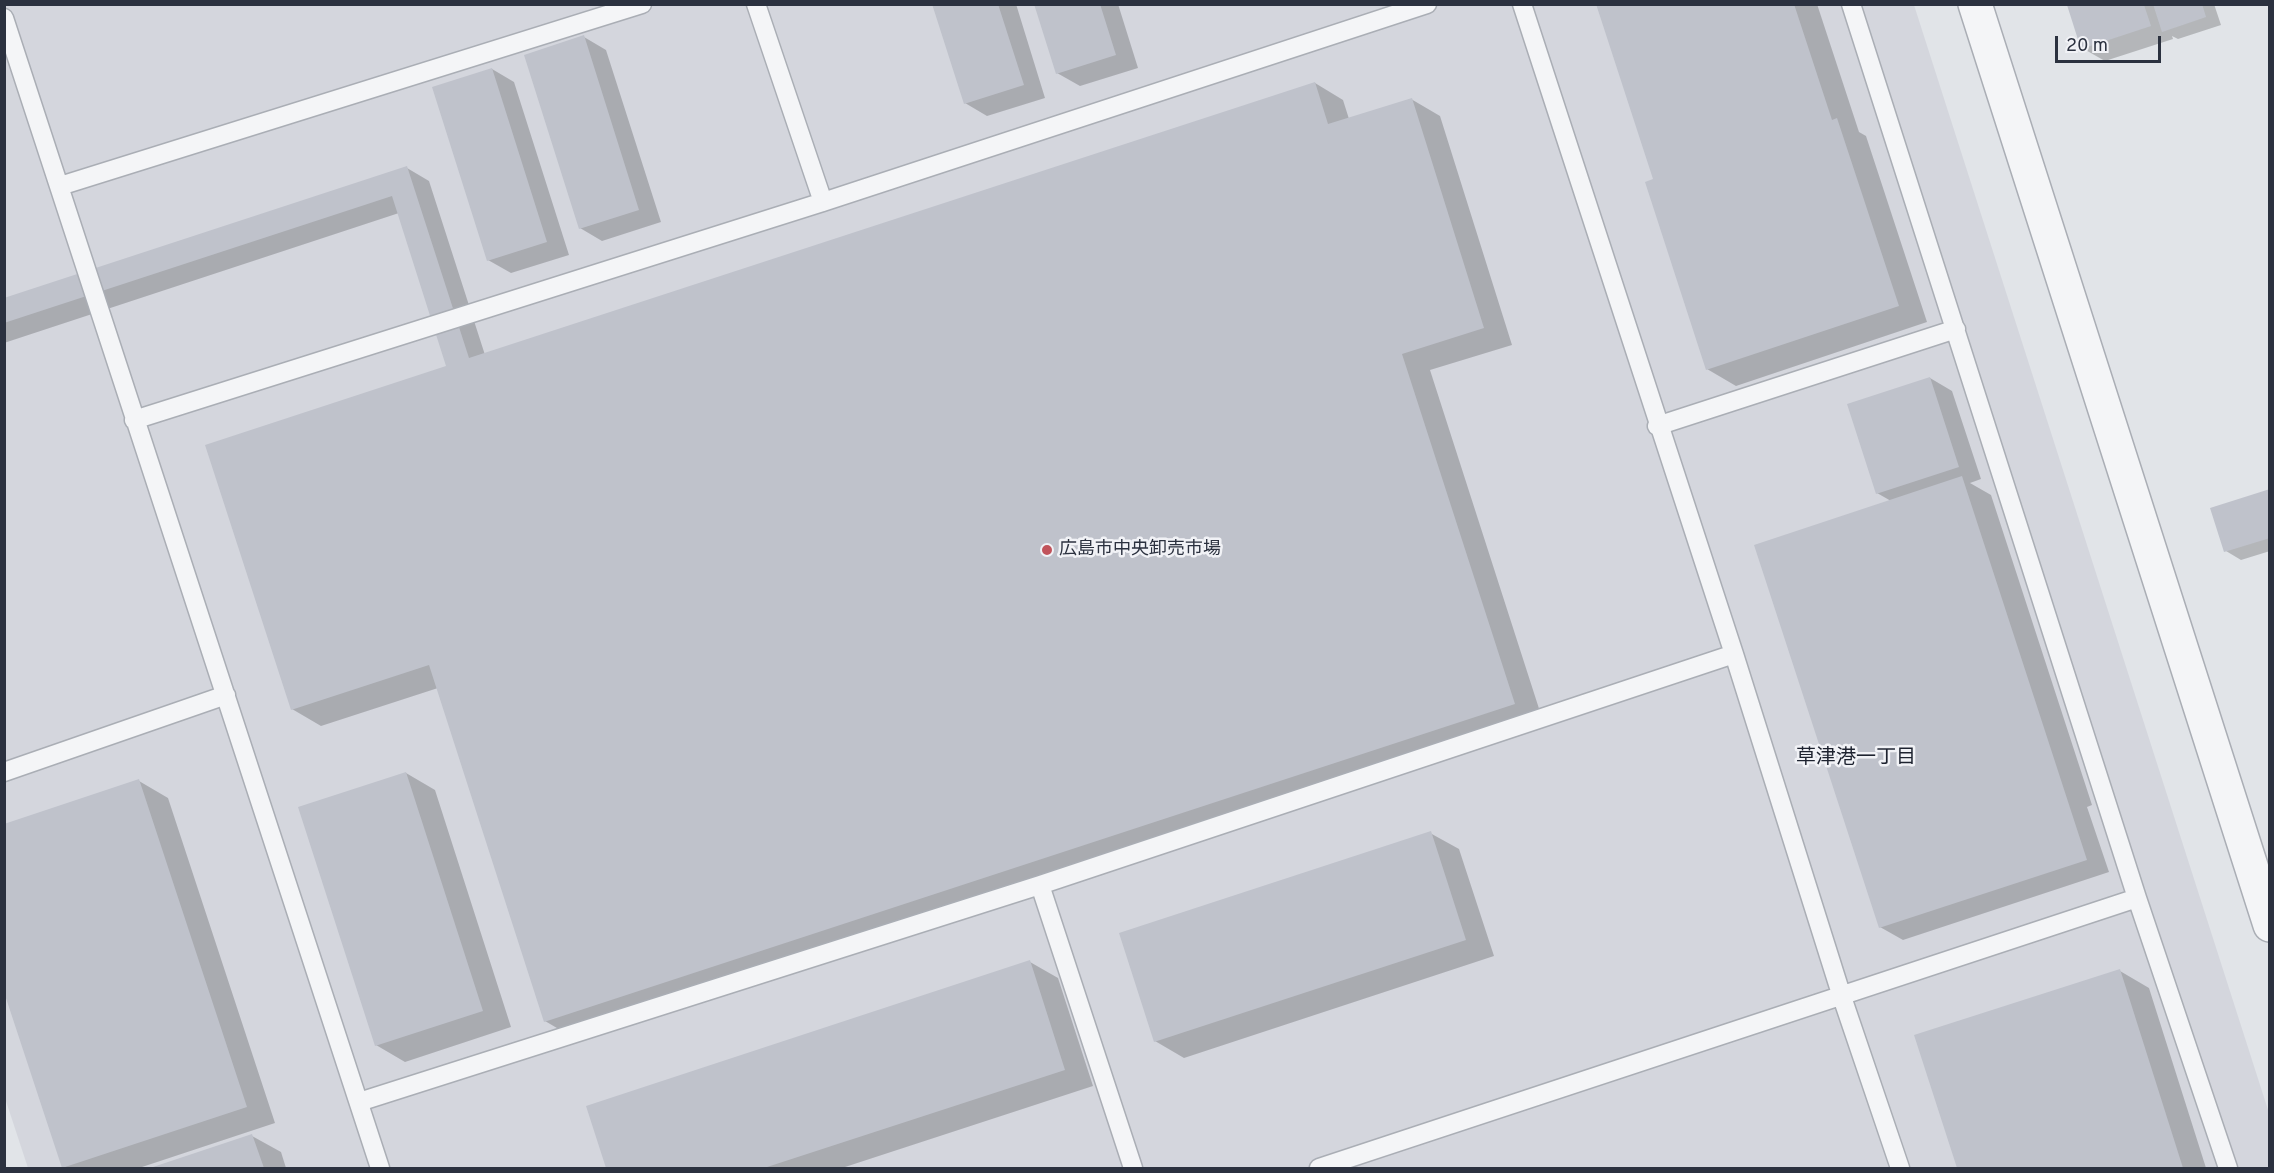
<!DOCTYPE html>
<html>
<head>
<meta charset="utf-8">
<style>
  body { margin:0 }
  #map { position:relative; width:2274px; height:1173px; overflow:hidden; background:#e1e4e8; font-family:Overpass,sans-serif }
  canvas { display:block }
  .frame { position:absolute; inset:0; border:6px solid #2b313f; pointer-events:none }
  .scale { position:absolute; left:2055px; top:36px; width:106px; height:27px; box-sizing:border-box; border:3px solid #2b313f; border-top:0; padding-left:8px; font-size:18px; line-height:21px; white-space:nowrap; color:#2b313f; -webkit-text-stroke:4px #f1f2f6; paint-order:stroke }
</style>
</head>
<body>
<div id="map">
<canvas width="2274" height="1173"></canvas>
<div class="frame"></div>
<div class="scale">20 m</div>
</div>
<script>
const ctx = document.querySelector('canvas').getContext('2d');
ctx.lineJoin = 'round';
function paint(path, color) {
  ctx.fillStyle = color;
  ctx.fill(path, 'evenodd');
}
function strokePath(path, color, width, dash) {
  ctx.strokeStyle = color;
  ctx.lineWidth = width;
  ctx.lineCap = dash ? 'butt' : 'round';
  ctx.setLineDash(dash || []);
  ctx.stroke(path);
}
function write(font, color, halo, rows, align = 'center') {
  ctx.font = font + ' Overpass,"Noto Sans JP",sans-serif';
  ctx.lineWidth = 5;
  ctx.setLineDash([]);
  ctx.textBaseline = 'middle';
  ctx.strokeStyle = halo;
  ctx.fillStyle = color;
  for (const [text, x, y, turn = 0] of rows) {
    ctx.save();
    ctx.translate(x, y);
    ctx.rotate((+turn || 0) * Math.PI / 180);
    ctx.textAlign = isNaN(turn) ? turn : align;
    if (halo) ctx.strokeText(text, 0, 0);
    ctx.fillText(text, 0, 0);
    ctx.restore();
  }
}
const built = new Path2D(`
  M4,5h1910l355,1108v55h-2241l-24,-73z`);
const shadow = new Path2D(`
  M934,4h82l29,94 -58,18 -22,-13z
  M1036,4h82l20,64 -58,18 -23,-13z
  M1598,4h219l42,128 7,4 61,186 -191,64 -29,-17 -52,-189z
  M2068,4h146l7,21 -43,14 -6,-3 1,3 -68,22 -23,-13z
  M584,37l22,13 55,172 -59,19 -22,-13z
  M492,69l22,13 55,173 -58,18 -23,-13z
  M1315,83l28,17 6,19 62,-20 29,17 72,229 -82,25 113,351 -969,317 -29,-17 -107,-333 -117,38 -29,-17 156,-342 -49,-154 -395,130v-43l403,-132 22,13 56,174z
  M1930,378l22,13 29,88 -11,4 21,12 101,310 -5,2 22,65 -206,68 -23,-13 11,-426 -14,-8z
  M2270,491v60l-29,9 -15,-9z
  M406,773l29,17 76,237 -106,35 -29,-17z
  M139,781l29,17 107,325 -136,45h-74z
  M1430,833l29,16 35,107 -310,102 -29,-17z
  M1030,962l28,16 35,108 -251,82h-235l-19,-61z
  M2120,971l29,17 57,180h-248l-42,-132z
  M252,1136l29,16 5,16h-132z`);
const building = new Path2D(`
  M932,4h66l26,81 -60,19z
  M1034,4h66l16,51 -60,19z
  M1596,4h198l38,116 5,-2 62,188 -193,64 -61,-188 8,-3z
  M2153,4h49l4,13 -44,15z
  M2067,5h77l7,21 -70,23z
  M584,35l55,175 -60,19 -55,-174z
  M492,68l55,174 -60,19 -55,-174z
  M1315,82l13,42 84,-26 72,230 -82,26 113,350 -971,318 -115,-357 -138,45 -86,-265 241,-79 -54,-170 -388,127v-25l403,-132 62,192z
  M1930,377l29,90 -83,27 -29,-90z
  M1962,476l125,384 -208,68 -125,-383z
  M2270,489v49l-46,14 -14,-44z
  M406,772l77,239 -108,35 -77,-239z
  M139,779l108,328 -185,61 -58,-176v-168z
  M1431,831l35,109 -312,102 -35,-109z
  M1030,960l35,110 -301,98h-158l-20,-62z
  M2120,969l63,199h-226l-43,-133z
  M252,1134l12,34h-114z`);
const service = new Path2D(`
  M756,4l67,198
  M1522,4l212,650 108,343 58,171
  M1851,4l286,894 91,270
  M4,18l376,1150
  M60,186l582,-182
  M134,420l689,-218 604,-198
  M1657,426l299,-97
  M4,772l222,-77
  M1040,885l93,283
  M359,1102l681,-217 694,-231
  M1319,1168l818,-270`);
const tertiary = new Path2D(`
  M1975,4l295,921`);
const markers = [
  [1047,550,6,"#c1535b"]
];
const poiNames = [
  ["広島市中央卸売市場",1059,550]
];
const neighbourhoodNames = [
  ["草津港一丁目",1856,759]
];
paint(built, '#d4d6dd');
paint(shadow, '#0003');
paint(building, '#bfc2cb');
strokePath(service, '#aaaeb5', 21);
strokePath(tertiary, '#aaaeb5', 36);
strokePath(service, '#f4f5f7', 18);
strokePath(tertiary, '#f4f5f7', 33);
for (const [x, y, r, color] of markers) {
  const dot = new Path2D();
  dot.arc(x, y, r, 0, 2 * Math.PI);
  ctx.fillStyle = color;
  ctx.fill(dot);
  strokePath(dot, '#f1f2f6', 2);
}
write('18px', '#2b313f', '#f1f2f6', poiNames, 'left');
write('20px', '#1d222f', '#f1f2f6', neighbourhoodNames);
</script>
</body>
</html>
